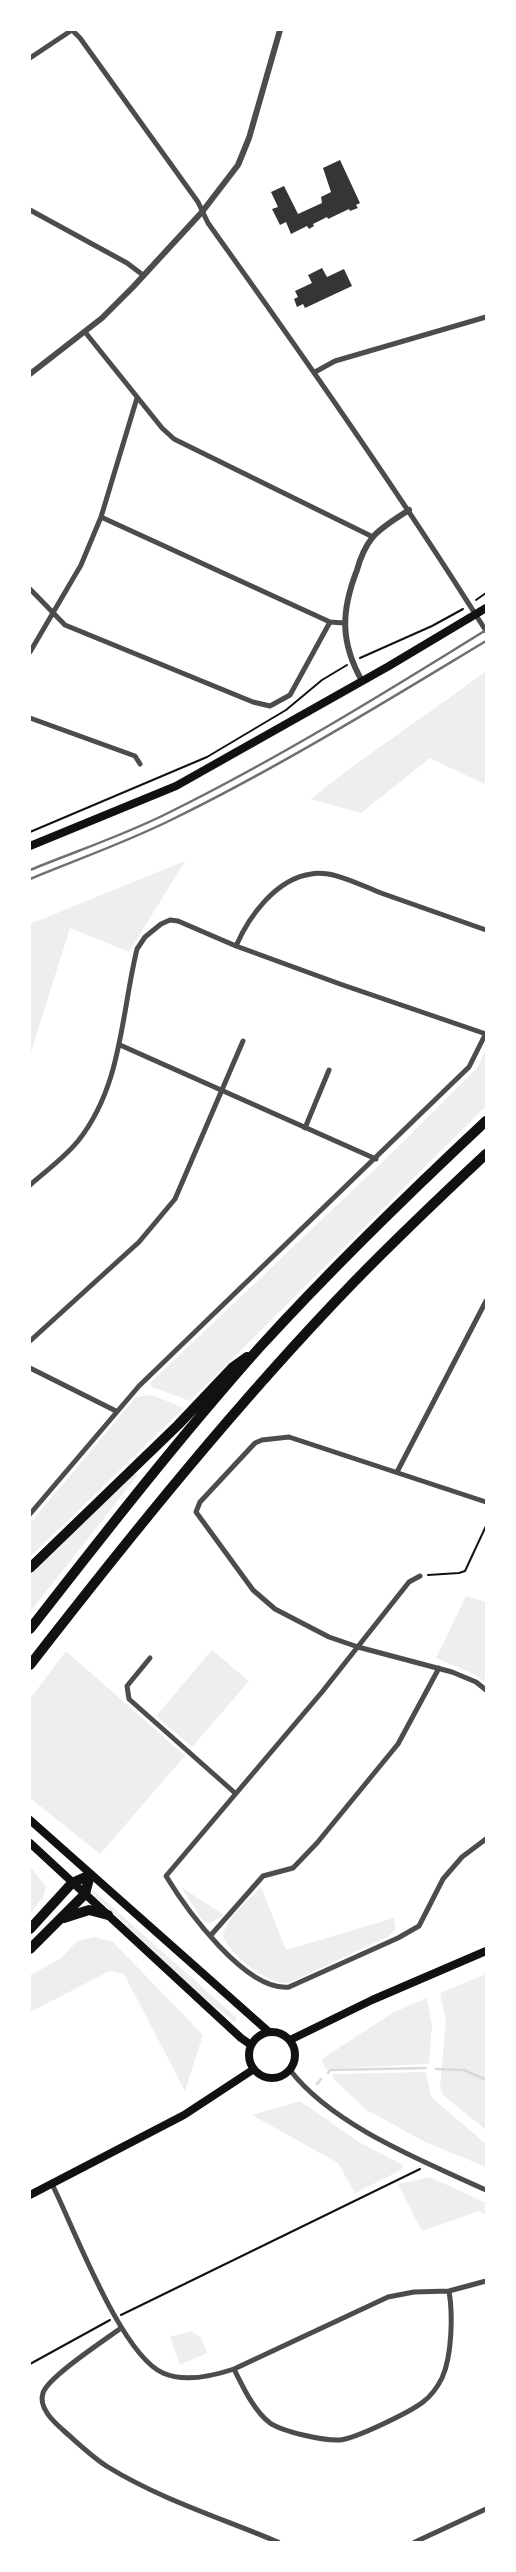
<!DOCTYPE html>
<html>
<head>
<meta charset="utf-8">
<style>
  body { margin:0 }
  #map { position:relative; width:516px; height:2572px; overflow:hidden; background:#fff; font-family:Commissioner,sans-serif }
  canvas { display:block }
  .frame { position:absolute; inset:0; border:31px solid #fff; pointer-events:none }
</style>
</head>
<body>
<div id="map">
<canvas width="516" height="2572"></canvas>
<div class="frame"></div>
</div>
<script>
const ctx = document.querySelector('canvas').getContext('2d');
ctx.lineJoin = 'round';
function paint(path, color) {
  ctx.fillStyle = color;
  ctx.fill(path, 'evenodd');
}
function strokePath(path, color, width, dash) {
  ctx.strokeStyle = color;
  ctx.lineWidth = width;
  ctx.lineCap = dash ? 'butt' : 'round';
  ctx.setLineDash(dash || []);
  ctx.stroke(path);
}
const green = new Path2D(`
  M486,671v114l-56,-27 -69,55 -50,-14c56,-46 117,-84 175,-128z
  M185,861l-56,91 -59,-24 -40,127v-131z
  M486,1048v58l-296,295 -38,-14 -1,-5 244,-232 83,-83z
  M152,1395l32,13 -154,149v-34l106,-126z
  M135,1473l3,2 -108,137v-36z
  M466,1596l20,6v81l-12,-9 -38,-16z
  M212,1650l37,31 -57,66 -36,-31z
  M66,1651l119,105 -85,98 -70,-56v-99z
  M30,1867l16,19 -2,10 -14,17z
  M181,1887l43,28 -14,8 -7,-2z
  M261,1887l25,63 108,-32 2,11 -9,8 -98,46c-22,1 -59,-27 -66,-48 4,-18 26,-35 38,-48z
  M93,1890l144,128 -3,4 -39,-32 -104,-98z
  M94,1937l19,5 90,93 -18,56 -61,-117 -14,-3 -80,41v-37l30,-16 17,-18z
  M486,1974v156l-42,-34 -4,-8 6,-68 -6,-27z
  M427,1998l5,27 -3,39 -104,5 -3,-10 70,-46z
  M426,2072l5,25 55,47v23l-61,-25 -60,-33 -33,-32 1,-3z
  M300,2101l59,41 44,23 -2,5 -46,23 -17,-30 -86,-48z
  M430,2177l56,26v12l-7,-4 -57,20 -24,-47z
  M190,2331l11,6 6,16 -27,12 -10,-28z`);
const stream = new Path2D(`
  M436,2069l28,1 22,10
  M328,2073l2,-3 96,-2
  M317,2084l4,-5`);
const building = new Path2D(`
  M340,160l20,43 -4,2 2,3 -8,3 -1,-2 -21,10 -1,-2 -14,7 1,2 -5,3 -2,-3 -16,8 -5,-12 -6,3 -8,-16 6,-2 -7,-15 13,-6 14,28 24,-11 -1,-6 10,-5 -8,-24z
  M322,268l5,9 17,-8 8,17 -47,22 -2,-4 -6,3 -3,-8 4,-2 -3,-6 17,-8 -4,-8z`);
const path = new Path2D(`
  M476,600l10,-7
  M360,658l72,-32 31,-17
  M30,832l177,-75 79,-47 36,-30 25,-15
  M428,1575l31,-2 6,-2 21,-45
  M121,2315l299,-146
  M30,2364l80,-44`);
const minor = new Path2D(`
  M72,30l8,8 118,164 10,21c96,134 190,268 278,408
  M30,58l42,-28
  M30,210l97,53 16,12
  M85,332l77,96 12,11 199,98
  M315,372l20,-11 151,-44
  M101,517l229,105 14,1
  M30,589l35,36 188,77 17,4 20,-11 40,-73
  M30,652l51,-87 20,-48 36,-119
  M30,718l105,38 5,8
  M236,946c13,-30 40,-67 75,-72 22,-4 49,11 70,19 35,12 70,25 105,37
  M120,1045l256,114
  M305,1128l24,-58
  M30,1185c16,-14 34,-27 48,-44 44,-55 43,-126 59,-192l8,-12 16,-13 9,-4 8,1 58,25 104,38 146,50
  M30,1341l109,-99 36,-43 68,-158
  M30,1368l86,43
  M397,1472l89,-171
  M486,1502l-197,-65 -27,3 -7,3 -55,59 -4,10 57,78 22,19 54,28 29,10 94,25 24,10 10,8
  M30,1514l109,-128 330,-319 17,-34
  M420,1576l-11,6 -87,110 -156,184c20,33 80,116 123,111l109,-49 21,-12 24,-47 19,-22 24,-18
  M150,1658l-23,28 2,13 106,94
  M211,1935l52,-59 30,-8 24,-25 81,-99 41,-76
  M290,2070c43,56 133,91 196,120
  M52,2184c22,44 69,171 111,189 22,10 50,3 71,-4l154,-72 26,-5 35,-1 37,-10
  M121,2328c-16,12 -73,49 -78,65 -5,15 11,29 21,38 14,12 28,26 44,36 52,32 113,51 170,75
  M234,2369c9,18 20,42 36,54 13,9 55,18 70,17 17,-2 70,-28 83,-38 8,-6 15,-16 19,-24 10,-22 11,-63 7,-87
  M415,2542l71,-33`);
const tertiary = new Path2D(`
  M30,374l72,-56 31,-31 69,-75 36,-47 11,-27 31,-108
  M362,681c-22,-39 -21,-70 -5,-111 3,-11 8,-23 15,-32 9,-11 25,-20 37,-28`);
const secondary = new Path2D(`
  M30,846l146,-60 213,-120 97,-58
  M30,1820l239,212
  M30,1843l211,195 10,7
  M249 2055a23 23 0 1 1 46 0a23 23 0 1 1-46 0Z
  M290,2040l82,-40 114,-49
  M30,2195l154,-80 70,-46`);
const motorway = new Path2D(`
  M30,1568l148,-143 55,-58 14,-10
  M30,1629c74,-95 149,-191 229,-281 72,-79 149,-154 227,-227
  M30,1665c101,-130 208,-263 323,-382 43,-44 88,-87 133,-129
  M64,1918l25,-8 19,5
  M30,1929l42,-46 18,-8
  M30,1949l55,-55 5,-19`);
const rail = new Path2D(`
  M30,870c46,-19 95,-35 140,-58 109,-54 213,-118 316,-182
  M30,879c48,-20 97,-37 143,-60 108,-53 210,-116 313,-178`);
paint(green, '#eee');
strokePath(stream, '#d9d9d9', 2.5);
paint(building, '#353535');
strokePath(path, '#111', 2);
strokePath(minor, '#4c4c4c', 5);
strokePath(tertiary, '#4c4c4c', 6);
strokePath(secondary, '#111', 8);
strokePath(motorway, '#111', 10);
strokePath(rail, '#707070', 2.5);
</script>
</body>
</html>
